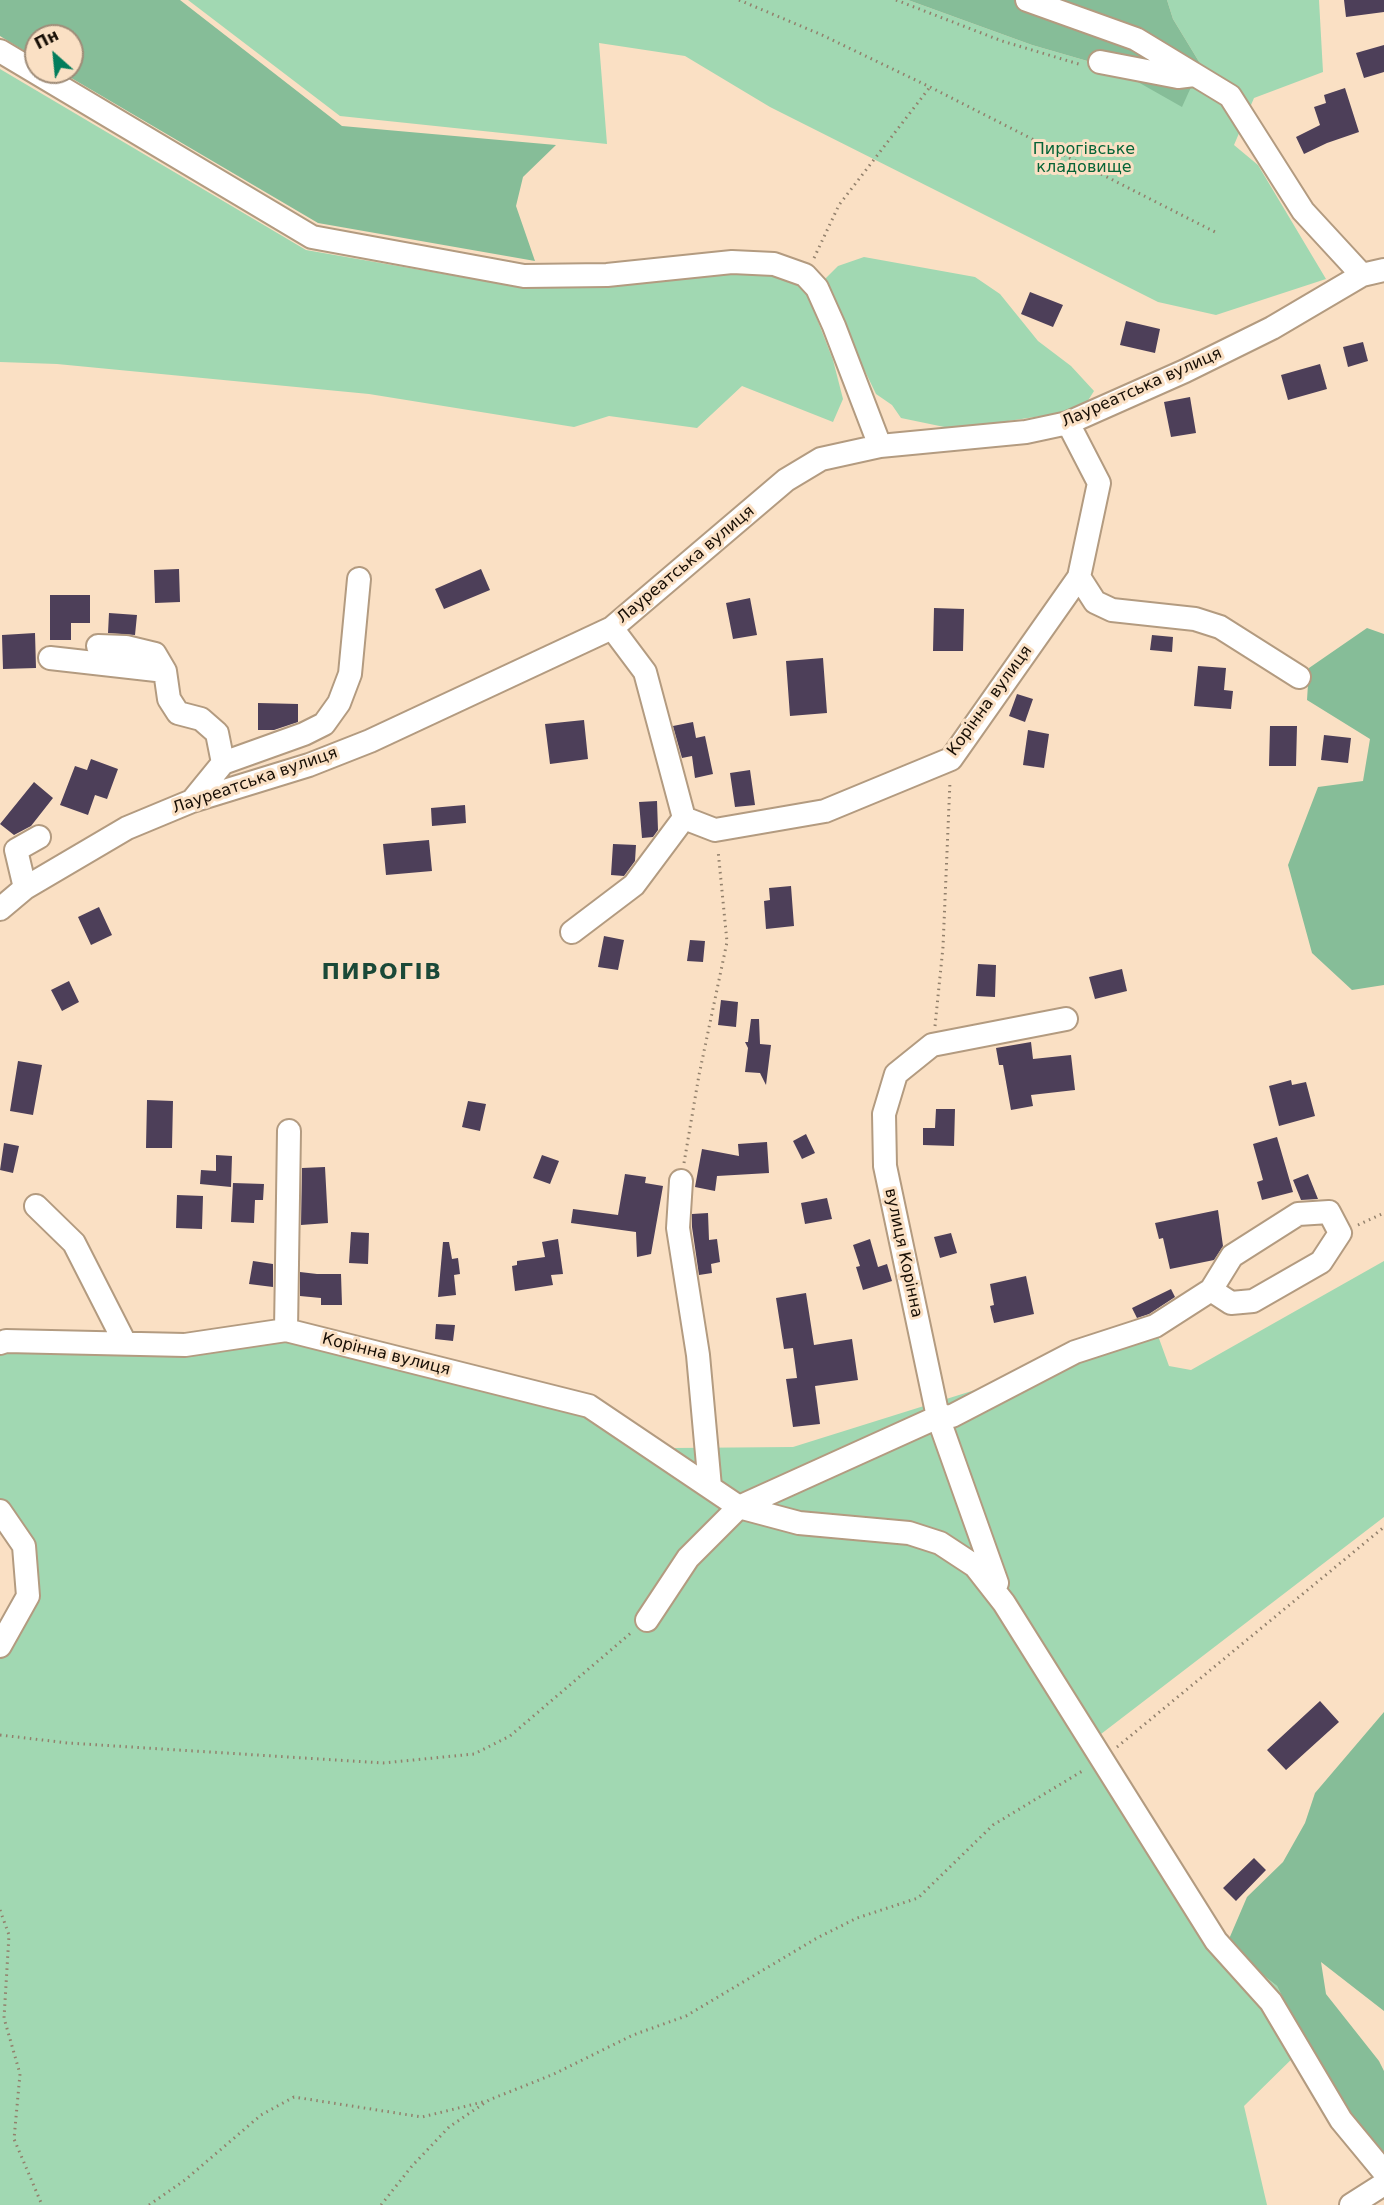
<!DOCTYPE html>
<html>
<head>
<meta charset="utf-8">
<style>
	body { margin:0 }
	#map { position:relative; width:1384px; height:2205px; overflow:hidden; background:#fae0c4; font-family:"DejaVu Sans",sans-serif }
	canvas { display:block }
	.north { position:absolute; left:24px; top:24px; width:60px; height:60px; box-sizing:border-box; background:#fae0c4; border:2px solid #9f8c78; border-radius:50%; rotate:333deg; font-size:16px; font-weight:700; line-height:24px; text-align:center; color:#170e05 }
	.north::after { content:''; display:block; margin:auto; width:21px; height:27px; background:#027d5c; clip-path:polygon(50% 0,100% 100%,50% 72%,0 100%) }
</style>
</head>
<body>
<div id="map">
<canvas width="1384" height="2205"></canvas>
<div class="north">Пн</div>
</div>
<script>
const g = document.querySelector('canvas').getContext('2d');
g.lineJoin = 'round';
function fillPath(path, color) { g.fillStyle = color; g.fill(path, 'evenodd'); }
const shape = rows => new Path2D(rows.map(r => 'M' + r).join(''));
function strokePath(path, color, width, dash) { g.strokeStyle = color; g.lineWidth = width; g.lineCap = dash ? 'butt' : 'round'; g.setLineDash(dash || []); g.stroke(path); }
function label(font, color, halo, rows, align = 'center') {
  g.font = font + ' "DejaVu Sans",sans-serif'; g.lineWidth = 6; g.setLineDash([]); g.textBaseline = 'middle'; g.strokeStyle = halo; g.fillStyle = color; for (const [text, x, y, turn = 0] of rows) {
    g.save(); g.translate(x, y); g.rotate((+turn || 0) * Math.PI / 180); g.textAlign = isNaN(turn) ? turn : align; if (halo) g.strokeText(text, 0, 0); g.fillText(text, 0, 0); g.restore();
  }
}
const green = shape([
	[188,0,908,0,1032,45,1115,69,1201,65,1173,19,1167,0,1319,0,1323,72,1254,98,1234,145,1258,165,1326,279,1216,315,1158,302,770,107,685,56,599,43,607,144,340,116],
	[0,69,306,250,490,282,603,282,753,270,793,282,807,293,833,360,843,399,833,422,742,386,697,428,609,416,574,427,369,394,57,364,0,362],
	[864,257,975,277,1000,294,1038,341,1071,366,1094,391,1082,410,954,429,901,418,892,405,876,394,822,282,838,266],
	[1384,1261,1384,1517,1101,1734,1226,1946,1277,1986,1306,2045,1244,2106,1267,2205,0,2205,0,1646,28,1596,24,1546,0,1511,0,1343,286,1330,589,1406,734,1503,674,1448,793,1447,1157,1333,1169,1366,1191,1370]
]);
const forest = shape([
	[0,0,180,0,342,126,556,145,523,177,516,206,535,261,318,223,61,72,72,72,72,36,36,36,36,58,0,36],
	[908,0,1167,0,1173,19,1201,65,1182,107,1115,69,1032,45],
	[1367,628,1384,634,1384,985,1352,990,1312,953,1288,865,1318,787,1363,781,1370,739,1307,700,1309,668],
	[1384,1712,1384,2011,1321,1962,1326,1994,1379,2061,1384,2071,1384,2152,1358,2128,1306,2045,1277,1986,1226,1946,1247,1897,1283,1862,1305,1823,1315,1793]
]);
const building = shape([
	[1344,0,1384,0,1384,12,1346,17],
	[1384,45,1384,72,1364,78,1356,53],
	[1345,88,1359,132,1327,143,1304,154,1296,137,1320,125,1314,107,1326,103,1324,95],
	[1030,292,1063,305,1053,327,1021,314],
	[1126,321,1160,329,1155,353,1120,345],
	[1363,342,1368,361,1348,367,1343,347],
	[1320,364,1327,389,1288,400,1281,375],
	[1190,397,1196,433,1171,437,1164,402],
	[179,569,180,602,155,603,154,570],
	[481,569,490,590,444,609,435,589],
	[50,595,90,595,90,623,71,623,71,640,50,640],
	[750,598,757,635,733,639,726,603],
	[934,608,964,609,963,651,933,651],
	[109,613,137,615,135,635,108,633],
	[35,633,36,668,3,669,2,635],
	[1152,635,1173,637,1172,652,1150,650],
	[823,658,827,713,790,716,786,661],
	[1198,666,1226,668,1224,690,1233,691,1231,709,1194,706],
	[1017,694,1033,699,1025,722,1009,716],
	[258,703,298,704,298,722,274,730,258,730],
	[584,720,588,759,550,764,545,724],
	[693,722,696,738,705,736,713,774,695,778,692,756,682,758,673,726],
	[1270,726,1297,726,1296,766,1269,766],
	[1028,730,1049,734,1044,768,1023,765],
	[1324,735,1351,738,1348,763,1321,760],
	[91,759,118,769,107,799,95,795,88,815,60,805,75,766,87,770],
	[750,770,755,805,735,807,730,773],
	[34,782,53,798,31,826,14,835,0,824],
	[657,801,658,830,653,837,642,838,639,802],
	[465,805,466,823,432,826,431,808],
	[429,840,432,871,386,875,383,844],
	[613,844,636,845,635,861,624,876,611,875],
	[791,886,794,926,766,929,764,901,770,900,769,888],
	[99,907,112,935,91,945,78,917],
	[604,936,624,940,618,970,598,967],
	[690,940,705,941,703,962,687,961],
	[978,964,996,965,995,997,976,996],
	[1122,969,1127,991,1095,999,1089,977],
	[69,981,79,1002,62,1011,51,990],
	[721,1000,738,1002,736,1027,718,1025],
	[751,1019,759,1019,760,1044,771,1045,766,1085,760,1073,745,1072,748,1048,745,1042,748,1042],
	[1031,1042,1033,1059,1071,1055,1075,1090,1031,1095,1033,1106,1011,1110,1003,1065,999,1065,996,1048],
	[18,1061,42,1065,33,1115,10,1111],
	[1291,1080,1292,1085,1306,1082,1315,1116,1279,1126,1269,1086],
	[147,1100,173,1101,172,1148,146,1148],
	[468,1101,486,1104,480,1131,462,1127],
	[936,1109,955,1109,954,1146,923,1145,923,1128,935,1128],
	[806,1134,815,1153,802,1159,793,1141],
	[1277,1137,1293,1192,1262,1200,1257,1182,1263,1180,1253,1144],
	[767,1142,769,1173,717,1176,715,1191,695,1187,702,1149,739,1156,738,1144],
	[4,1143,19,1146,13,1173,0,1170],
	[216,1155,232,1156,231,1187,200,1184,201,1170,216,1171],
	[542,1155,559,1161,550,1184,533,1178],
	[325,1167,328,1223,301,1225,302,1168],
	[625,1174,646,1177,645,1183,663,1186,651,1254,637,1257,636,1232,571,1223,573,1209,618,1215],
	[1308,1174,1318,1199,1301,1200,1293,1180],
	[233,1183,264,1184,263,1200,255,1200,254,1223,231,1222],
	[177,1195,203,1196,202,1229,176,1228],
	[827,1198,832,1219,805,1224,801,1203],
	[1218,1210,1223,1246,1214,1260,1170,1269,1163,1238,1159,1239,1155,1223],
	[708,1213,709,1240,717,1239,720,1262,711,1264,712,1273,699,1275,692,1227,692,1214],
	[351,1232,369,1233,368,1264,349,1263],
	[951,1233,957,1253,940,1258,934,1237],
	[558,1239,563,1274,551,1275,553,1285,515,1291,512,1266,517,1265,517,1261,545,1257,542,1242],
	[870,1239,878,1267,887,1264,892,1281,863,1290,856,1267,860,1266,853,1245],
	[443,1242,449,1242,452,1259,458,1258,460,1274,454,1275,456,1295,438,1297],
	[253,1261,273,1264,273,1287,249,1284],
	[300,1272,317,1274,341,1274,342,1305,321,1305,321,1298,300,1296],
	[1026,1276,1034,1314,994,1323,990,1306,994,1305,990,1284],
	[1171,1289,1175,1297,1149,1314,1137,1318,1132,1308],
	[806,1293,814,1345,852,1339,858,1380,815,1386,820,1424,793,1427,786,1379,797,1378,793,1348,784,1349,776,1298],
	[436,1324,455,1325,453,1341,435,1339],
	[1320,1701,1339,1722,1286,1770,1267,1750],
	[1254,1858,1266,1870,1236,1901,1223,1888]
]);
const path = shape([
	[739,0,822,35,930,87,1217,233],
	[896,0,1002,41,1082,65],
	[814,258,839,205,930,87],
	[935,1026,943,947,950,781],
	[684,1163,699,1075,727,942,718,850],
	[1358,1225,1384,1213],
	[0,1735,68,1743,383,1763,474,1754,510,1736,632,1632],
	[1117,1747,1384,1527],
	[0,1910,9,1935,4,2018,20,2074,14,2139,42,2205],
	[149,2205,185,2180,261,2115,294,2097,422,2117,487,2101],
	[381,2205,412,2166,449,2127,489,2100,554,2074,633,2035,686,2016,817,1938,857,1918,918,1898,993,1825,1084,1770]
]);
const minor = shape([
	[1027,0,1136,39,1230,96,1303,211,1362,275],
	[0,51,312,237,524,276,607,275,732,262,774,264,805,275,817,288,834,326,880,446],
	[1100,62,1178,77,1194,75],
	[1079,577,1095,602,1112,610,1195,619,1220,627,1299,677],
	[612,628,645,672,684,818,715,830,825,811,951,759,1079,577,1099,483,1068,423],
	[98,646,126,647,155,654,165,671,169,699,178,713,201,719,217,733,223,763],
	[50,658,165,671],
	[192,801,223,763,304,734,324,724,339,703,350,674,359,579],
	[25,888,16,850,39,837],
	[0,909,25,888,127,828,192,801,309,765,370,741,612,628,786,480,821,459,880,446,1026,432,1068,423,1185,371,1272,328,1362,275,1384,270],
	[572,932,634,885,684,818],
	[681,1181,678,1228,698,1355,710,1487],
	[36,1206,74,1243,125,1343],
	[286,1330,289,1131],
	[0,1343,6,1341,185,1345,286,1330,589,1406,739,1507,799,1523,909,1533,940,1543,975,1566,1004,1603,1216,1941,1271,2002,1341,2120,1384,2172],
	[0,1511,24,1546,28,1596,0,1646],
	[997,1583,938,1417,885,1166,884,1114,896,1074,932,1045,1066,1019],
	[647,1620,688,1558,739,1507,938,1417,952,1416,1075,1352,1155,1326,1211,1290,1231,1303,1253,1301,1321,1262,1340,1233,1329,1212,1298,1214,1232,1256,1211,1290],
	[1351,2205,1384,2184]
]);
const parkNames = [
	["Пирогівське",1084,150],
	["кладовище",1084,168]
];
const streetNames = [
	["Лауреатська вулиця",1142,388,-24],
	["Лауреатська вулиця",686,565,-40],
	["Корінна вулиця",990,701,-54],
	["Лауреатська вулиця",255,781,-19],
	["вулиця Корінна",903,1253,78],
	["Корінна вулиця",386,1355,14]
];
const districtNames = [
	["ПИРОГІВ",382,973]
];
fillPath(green, '#a1d8b2');
fillPath(forest, '#86bd98');
fillPath(building, '#4d3f59');
strokePath(minor, '#b39b80', 26);
strokePath(path, '#92806c', 3, [1.5, 4.5]);
strokePath(minor, '#fff', 22);
label('16px', '#066437', '#fae0c4', parkNames);
label('16px', '#170e05', '#fae0c4', streetNames);
g.letterSpacing = '1.5px';
label('bold 22px', '#1a4938', '#fae0c4', districtNames);
g.letterSpacing = '0px';
</script>
</body>
</html>
